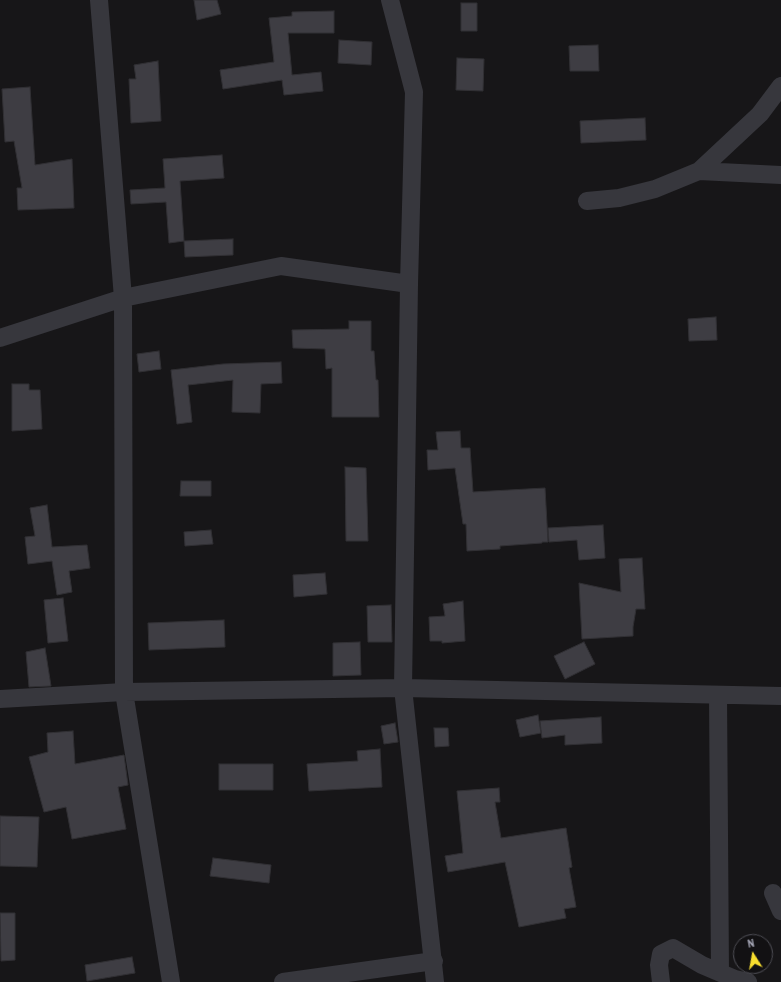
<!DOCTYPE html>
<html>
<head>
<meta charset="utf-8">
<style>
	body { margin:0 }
	#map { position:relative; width:781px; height:982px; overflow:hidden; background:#171618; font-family:"Archivo Narrow",sans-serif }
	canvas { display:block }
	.north { position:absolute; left:733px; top:934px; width:40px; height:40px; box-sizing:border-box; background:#121113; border:1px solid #4e4e55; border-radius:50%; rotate:349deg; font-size:11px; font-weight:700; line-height:16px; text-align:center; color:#a8a9b9 }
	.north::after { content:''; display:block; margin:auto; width:14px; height:18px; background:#f8de2f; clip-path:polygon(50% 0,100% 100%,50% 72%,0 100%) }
</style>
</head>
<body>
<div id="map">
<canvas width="781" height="982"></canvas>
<div class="north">N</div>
</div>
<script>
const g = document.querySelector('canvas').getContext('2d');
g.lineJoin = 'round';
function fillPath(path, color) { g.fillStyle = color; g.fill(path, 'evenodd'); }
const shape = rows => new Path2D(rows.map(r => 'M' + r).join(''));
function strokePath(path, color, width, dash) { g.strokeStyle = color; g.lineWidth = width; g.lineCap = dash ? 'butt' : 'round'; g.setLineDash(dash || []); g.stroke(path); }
const building = shape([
	[194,0,217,0,221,14,197,20,194,0],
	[461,3,477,3,477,31,461,31,461,3],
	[334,11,334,33,288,33,292,75,321,72,323,91,284,95,282,80,223,89,220,70,274,62,269,18,292,16,292,12,334,11],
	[339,40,372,42,371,65,338,63,339,40],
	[598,45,599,71,570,71,569,46,598,45],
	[457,58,484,59,483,91,456,90,457,58],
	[158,61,161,121,131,123,129,79,136,79,134,65,158,61],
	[30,87,35,165,72,159,74,208,18,210,17,188,22,188,14,141,5,142,2,89,30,87],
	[645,118,646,140,581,143,580,121,645,118],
	[222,155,224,178,180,181,184,241,169,243,166,202,131,204,130,190,165,188,163,159,222,155],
	[233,239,233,255,185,257,184,241,233,239],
	[716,317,717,340,689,341,688,319,716,317],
	[349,321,371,321,371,351,374,351,376,380,378,380,379,417,332,417,332,368,326,369,325,349,293,348,292,330,349,329,349,321],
	[159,351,161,369,139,372,137,354,159,351],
	[281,362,282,383,261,384,260,413,232,412,233,380,188,385,192,422,177,424,171,370,223,364,281,362],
	[12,384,29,384,29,390,40,390,42,429,12,431,12,384],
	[460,431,461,448,470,448,473,492,545,488,548,542,542,542,542,543,500,546,500,549,467,551,466,524,463,524,455,468,428,470,427,450,438,450,436,432,460,431],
	[345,467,366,468,368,541,346,541,345,467],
	[181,481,211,481,211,496,180,496,181,481],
	[47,505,52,547,87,545,90,568,69,571,72,592,57,595,52,561,28,564,25,537,35,536,30,508,47,505],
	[603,525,605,558,579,560,577,540,549,542,548,528,603,525],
	[211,530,213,544,185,546,184,532,211,530],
	[642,558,645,609,636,609,633,627,633,636,582,639,579,583,621,592,619,559,642,558],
	[325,573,327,594,294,597,293,575,325,573],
	[63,598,68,641,48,643,44,600,63,598],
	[463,601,465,641,442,643,442,641,430,641,429,617,445,616,443,604,463,601],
	[391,605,392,642,368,642,367,606,391,605],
	[224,620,225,647,149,650,148,623,224,620],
	[360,642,361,675,333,676,333,643,360,642],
	[584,642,595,664,565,679,554,656,584,642],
	[45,648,51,686,29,687,26,652,45,648],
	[538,715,541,733,520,737,516,720,538,715],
	[601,717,602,743,565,745,565,735,542,738,540,721,601,717],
	[395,723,398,742,384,744,381,726,395,723],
	[434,728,448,728,449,746,435,747,434,728],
	[73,731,75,764,124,755,128,785,118,787,126,829,72,839,66,807,44,812,29,757,48,752,47,733,73,731],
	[380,749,382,787,309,791,307,764,358,761,357,751,380,749],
	[219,764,273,764,273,790,219,790,219,764],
	[499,788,500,802,495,802,501,838,566,828,572,867,569,868,576,907,564,909,566,918,519,927,505,862,448,872,445,856,463,853,457,791,499,788],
	[0,816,39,817,37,867,0,866,0,816],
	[213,858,271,865,269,883,210,876,213,858],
	[0,913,15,913,15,960,1,961,0,913],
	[132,957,135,973,87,981,85,965,132,957]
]);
const minor = shape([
	[99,0,123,298,124,692,171,982],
	[390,0,414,92,409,284,403,688,435,982],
	[699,171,760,114,781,86],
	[587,201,619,198,655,189,699,171,781,175],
	[0,338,123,298,281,266,409,284],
	[718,695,720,972],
	[0,699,124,692,403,688,781,696],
	[773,893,781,911],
	[283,982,434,961],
	[661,982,659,965,661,954,673,948,702,965,735,979,748,982]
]);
fillPath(building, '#3e3d43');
strokePath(building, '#313034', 1);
strokePath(minor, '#37373d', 18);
</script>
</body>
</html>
